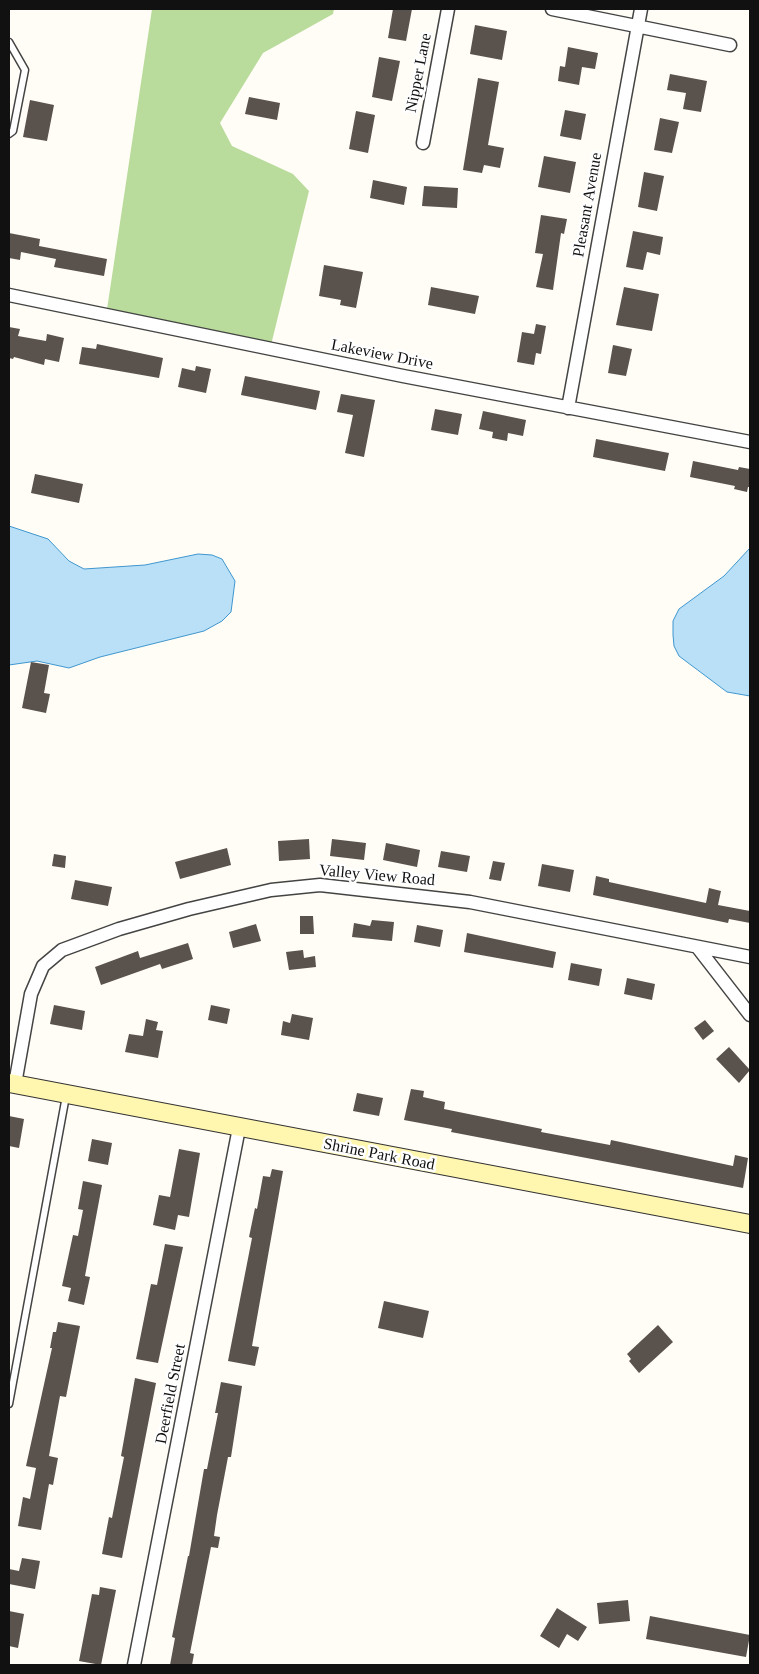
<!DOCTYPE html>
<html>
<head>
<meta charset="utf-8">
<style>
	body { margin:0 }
	#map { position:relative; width:759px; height:1674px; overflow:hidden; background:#fffdf5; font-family:"Times New Roman",serif }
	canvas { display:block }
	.frame { position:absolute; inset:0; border:10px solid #111; pointer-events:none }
</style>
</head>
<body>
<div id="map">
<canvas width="759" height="1674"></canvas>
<div class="frame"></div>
</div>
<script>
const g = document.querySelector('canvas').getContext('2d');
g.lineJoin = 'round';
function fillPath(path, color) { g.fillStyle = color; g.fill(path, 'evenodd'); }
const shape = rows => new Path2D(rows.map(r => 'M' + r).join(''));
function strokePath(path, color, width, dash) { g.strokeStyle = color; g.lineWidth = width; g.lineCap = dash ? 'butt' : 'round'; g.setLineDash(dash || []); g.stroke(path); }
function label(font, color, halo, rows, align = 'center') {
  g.font = font + ' "Times New Roman",serif'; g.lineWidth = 5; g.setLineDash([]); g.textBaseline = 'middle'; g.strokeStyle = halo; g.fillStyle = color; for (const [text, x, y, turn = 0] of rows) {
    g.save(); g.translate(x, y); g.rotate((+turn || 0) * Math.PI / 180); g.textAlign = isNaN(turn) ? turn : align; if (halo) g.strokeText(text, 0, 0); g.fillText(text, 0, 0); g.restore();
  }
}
const forest = shape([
	[152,9,334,9,333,14,263,53,220,123,232,146,293,174,309,191,270,349,106,316]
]);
const water = shape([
	[9,526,48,539,69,561,84,569,145,565,198,554,212,555,222,559,235,581,231,612,222,621,204,631,100,657,69,668,37,661,9,665,9,526],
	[750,548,750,696,727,692,679,656,674,646,673,635,673,621,679,609,724,576,750,548]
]);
const building = shape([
	[393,9,412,9,406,41,388,38],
	[475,25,507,31,502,60,470,54],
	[568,47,598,53,595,69,582,67,579,85,558,81,560,66,565,67],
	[379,57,400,61,392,101,372,97],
	[670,74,707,81,701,112,683,109,686,93,667,90],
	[478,78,499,82,488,145,504,148,500,168,484,165,482,173,463,170],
	[249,97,280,103,277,120,245,114],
	[30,100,54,105,47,141,23,137],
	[565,110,586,114,581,140,560,136],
	[356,111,375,115,368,153,349,149],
	[660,118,679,122,672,153,654,150],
	[544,156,576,162,570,193,538,187],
	[644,172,664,176,657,211,638,207],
	[373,180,407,187,404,205,370,198],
	[424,186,458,188,457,208,422,206],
	[541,215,567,219,564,234,561,233,553,290,536,287,543,254,535,253],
	[633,231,663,237,660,255,647,252,643,270,626,267],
	[9,233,40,239,39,246,107,259,104,276,54,267,56,259,21,252,20,260,9,258],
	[324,265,363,272,356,308,340,305,341,300,319,296],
	[431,287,479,296,475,314,428,305],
	[624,287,659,294,652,331,616,325],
	[536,324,546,326,541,354,536,353,534,365,517,362,522,332,534,334],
	[9,327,20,329,18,336,46,341,47,334,64,338,59,362,45,359,44,365,14,357,13,359,9,358],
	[97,344,163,358,159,378,79,364,82,347,96,349],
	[613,345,632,349,626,376,608,373],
	[196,366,211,369,206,393,178,387,182,368,195,371],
	[245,376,320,391,316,410,241,395],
	[341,394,375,400,364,457,345,453,353,415,337,412],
	[435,409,462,414,458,435,431,430],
	[483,411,526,420,523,436,508,433,507,441,492,438,493,432,479,429],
	[596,439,669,453,665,471,593,457],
	[693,461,738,470,739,467,750,469,750,487,748,487,747,492,734,489,735,486,690,477],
	[35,474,83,484,79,503,31,493],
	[31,662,49,665,44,693,50,694,46,713,22,708],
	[309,839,310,859,279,861,278,841],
	[332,839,366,843,364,860,330,856],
	[386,843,420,850,417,867,383,860],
	[227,848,231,865,180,879,175,862],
	[441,851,470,856,467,872,438,867],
	[54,854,66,856,65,868,52,866],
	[493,861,505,863,501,881,489,879],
	[542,864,574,870,570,892,538,886],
	[596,876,609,879,609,882,706,903,709,888,721,891,718,905,750,911,750,923,729,919,728,923,593,895],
	[75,880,112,887,108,906,71,899],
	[300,916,313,916,314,934,300,934],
	[372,920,394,922,392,941,352,937,354,923,370,926],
	[256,924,261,941,233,948,229,932],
	[417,925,443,930,440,947,414,942],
	[467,933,556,952,553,968,464,952],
	[188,943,193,959,162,969,160,964,101,985,95,967,138,951,140,958],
	[303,950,304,958,315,956,316,967,289,970,286,952],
	[571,963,602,969,599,986,568,980],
	[627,978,655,984,652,1000,624,994],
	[54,1005,85,1011,82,1030,50,1024],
	[211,1005,230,1009,227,1024,208,1020],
	[292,1014,313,1018,309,1040,281,1035,283,1021,290,1023],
	[146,1019,158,1022,156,1030,163,1031,158,1058,125,1052,129,1034,143,1036],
	[705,1020,714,1031,703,1040,694,1028],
	[729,1047,750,1070,739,1083,716,1059],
	[411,1089,424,1091,423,1097,445,1102,444,1109,542,1129,541,1132,610,1145,611,1140,733,1166,735,1155,748,1158,743,1188,451,1132,452,1129,404,1120],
	[357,1093,383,1098,379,1116,353,1111],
	[9,1116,24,1119,19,1148,9,1146],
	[92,1139,112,1143,108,1165,88,1161],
	[179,1149,200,1153,189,1217,178,1215,175,1230,153,1225,159,1195,170,1197],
	[272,1169,283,1171,252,1346,259,1347,255,1366,228,1361,252,1238,249,1237,255,1208,257,1209,263,1176,270,1177],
	[83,1181,102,1185,85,1276,90,1277,84,1305,68,1301,71,1288,62,1286,73,1235,78,1236,83,1210,78,1209],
	[165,1244,183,1247,158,1363,136,1359,151,1284,157,1285],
	[384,1301,429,1311,423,1338,378,1328],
	[58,1322,80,1326,66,1397,60,1396,49,1456,58,1458,53,1485,49,1484,41,1530,18,1526,23,1497,30,1499,36,1468,26,1466,52,1348,50,1348,53,1332,56,1332],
	[658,1325,673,1342,639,1373,629,1361,631,1359,627,1354],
	[135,1378,156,1383,122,1558,102,1554,109,1517,112,1518,124,1457,121,1456],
	[221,1382,242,1386,231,1457,228,1457,217,1515,214,1536,220,1537,218,1548,211,1547,190,1653,194,1654,192,1665,170,1665,175,1638,172,1637,188,1556,189,1556,204,1469,207,1469,218,1413,215,1413],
	[22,1558,40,1561,35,1589,9,1584,9,1569,19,1571],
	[100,1587,116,1590,101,1665,79,1661,92,1594,99,1595],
	[628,1600,630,1621,599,1624,597,1603],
	[557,1608,587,1627,578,1641,567,1634,559,1648,540,1636],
	[9,1611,24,1614,18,1648,9,1646],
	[650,1616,750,1635,746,1657,646,1639]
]);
const lane = shape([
	[9,42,25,70,13,131,9,134],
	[9,1404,66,1096]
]);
const street = shape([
	[552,9,730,45],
	[423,143,448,9],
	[9,295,403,376,750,442],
	[568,408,641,9],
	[698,948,750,1015],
	[15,1084,31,994,43,966,62,950,119,929,189,909,271,890,320,885,470,902,750,957],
	[134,1665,239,1128]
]);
const secondary = shape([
	[9,1083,750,1224]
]);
const streetNames = [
	["Nipper Lane",419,73,-79],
	["Pleasant Avenue",588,205,-80],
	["Lakeview Drive",382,355,11],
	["Valley View Road",377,876,5],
	["Shrine Park Road",379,1155,11],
	["Deerfield Street",171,1394,-79]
];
fillPath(forest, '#b9dc9c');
fillPath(water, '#b9e0f7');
strokePath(water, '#3f96cf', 1);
fillPath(building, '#5a524d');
strokePath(lane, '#444', 9);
strokePath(street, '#444', 15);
strokePath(secondary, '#333', 20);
strokePath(lane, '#fff', 6);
strokePath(street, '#fff', 12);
strokePath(secondary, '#fff6b0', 18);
label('16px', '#111', '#fff', streetNames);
</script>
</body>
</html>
